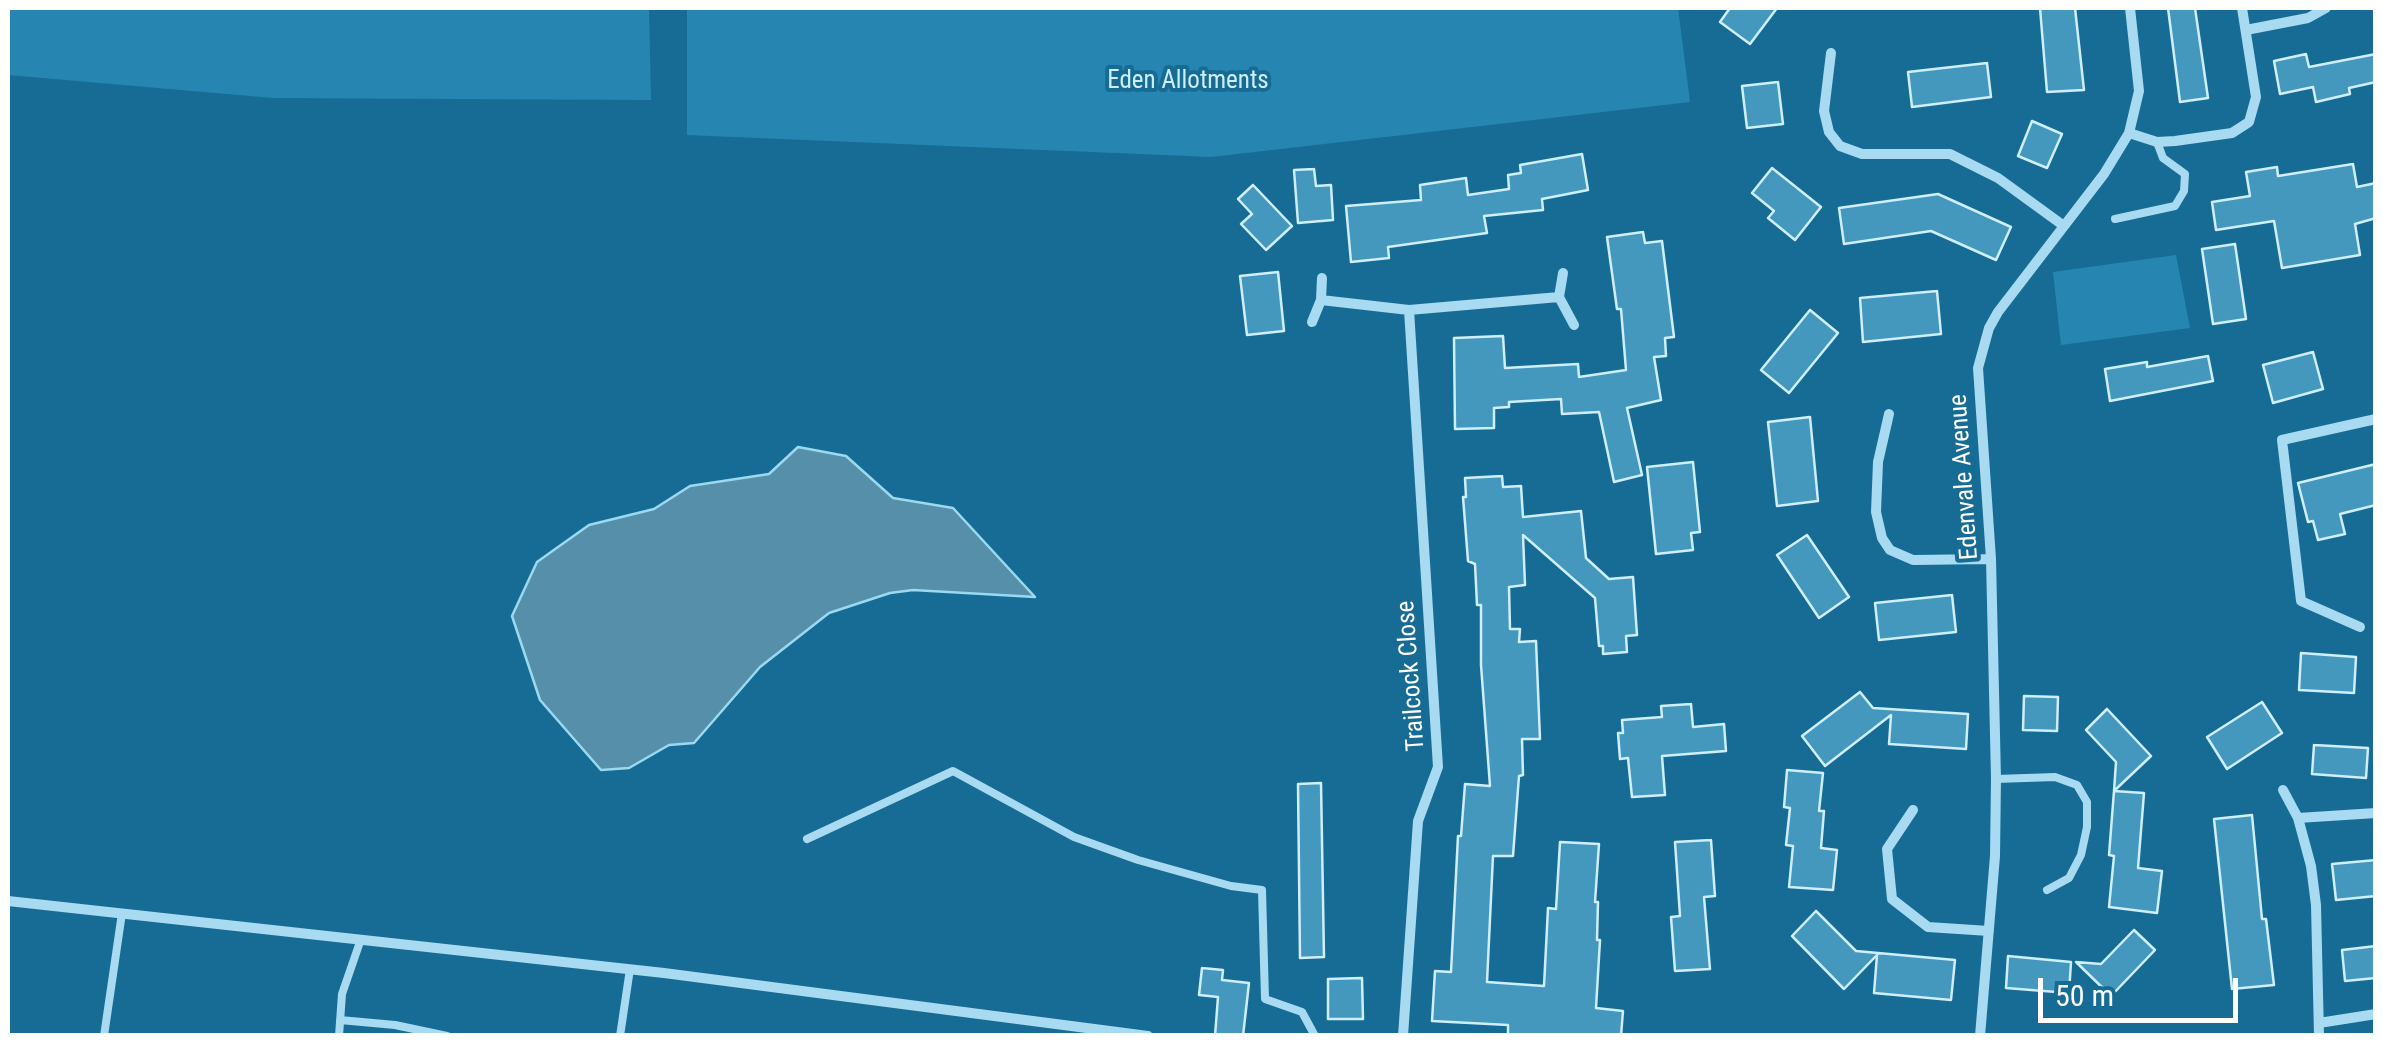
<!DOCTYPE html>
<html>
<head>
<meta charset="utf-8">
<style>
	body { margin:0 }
	#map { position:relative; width:2383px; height:1043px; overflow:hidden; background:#176c95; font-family:"Roboto Condensed",sans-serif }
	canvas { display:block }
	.frame { position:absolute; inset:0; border:10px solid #fff; pointer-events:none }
	.scale { position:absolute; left:2038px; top:978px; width:200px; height:45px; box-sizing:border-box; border:5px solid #fff; border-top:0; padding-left:12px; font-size:30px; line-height:35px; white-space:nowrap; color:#fff; -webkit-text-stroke:8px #176c95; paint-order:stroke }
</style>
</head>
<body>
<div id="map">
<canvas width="2383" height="1043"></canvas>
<div class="frame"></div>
<div class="scale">50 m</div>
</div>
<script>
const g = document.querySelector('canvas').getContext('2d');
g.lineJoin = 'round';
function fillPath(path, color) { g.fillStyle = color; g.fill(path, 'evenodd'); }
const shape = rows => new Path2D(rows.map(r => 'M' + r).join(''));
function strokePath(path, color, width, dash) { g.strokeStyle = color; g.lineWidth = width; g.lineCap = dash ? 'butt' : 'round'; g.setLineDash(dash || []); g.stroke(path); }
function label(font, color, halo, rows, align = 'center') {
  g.font = font + ' "Roboto Condensed",sans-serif'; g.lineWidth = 8; g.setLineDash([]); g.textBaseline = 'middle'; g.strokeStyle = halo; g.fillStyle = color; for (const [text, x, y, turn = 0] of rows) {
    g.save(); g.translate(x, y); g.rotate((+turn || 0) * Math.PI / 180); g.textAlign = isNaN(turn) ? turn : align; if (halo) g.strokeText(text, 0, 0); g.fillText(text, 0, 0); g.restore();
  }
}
const green = shape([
	[8,8,649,8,651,100,273,98,8,75],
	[687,8,1678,8,1690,102,1211,157,687,135],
	[2176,255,2190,328,2061,345,2053,272]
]);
const water = shape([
	[798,447,846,456,893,498,953,508,1035,597,913,590,890,593,829,613,760,667,694,743,669,745,629,768,601,770,540,700,512,616,537,562,589,525,654,509,690,486,769,474,798,447]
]);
const building = shape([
	[1730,8,1777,8,1750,44,1720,22,1730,8],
	[2040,8,2075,8,2084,90,2047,92,2040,8],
	[2168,8,2195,8,2208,98,2180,102,2168,8],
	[2306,54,2309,67,2376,54,2376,82,2349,88,2350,94,2316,102,2313,87,2280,94,2274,61,2306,54],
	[1987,63,1991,97,1912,107,1908,72,1987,63],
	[1778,82,1783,124,1747,128,1742,86,1778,82],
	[2032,121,2062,134,2047,168,2018,156,2032,121],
	[1582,154,1588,190,1542,199,1543,210,1484,216,1487,233,1388,247,1389,258,1351,262,1346,206,1421,200,1420,185,1466,178,1468,195,1509,189,1508,175,1521,173,1520,165,1582,154],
	[2353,164,2357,187,2376,183,2376,218,2355,224,2360,255,2282,268,2274,221,2216,230,2212,202,2250,196,2246,172,2277,167,2278,176,2353,164],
	[1772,168,1821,207,1795,240,1768,218,1774,211,1752,193,1772,168],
	[1314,169,1316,186,1331,185,1333,220,1298,223,1294,170,1314,169],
	[1253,185,1292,226,1266,250,1241,224,1252,214,1238,199,1253,185],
	[1938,194,2011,227,1996,260,1931,231,1844,244,1839,208,1938,194],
	[1643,232,1645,243,1662,241,1674,337,1665,338,1666,356,1654,357,1661,400,1627,408,1642,475,1614,482,1599,412,1562,414,1561,399,1509,402,1509,407,1494,408,1494,428,1455,429,1454,338,1503,336,1505,368,1578,364,1579,377,1626,370,1621,309,1617,309,1607,237,1643,232],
	[2235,244,2246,319,2213,324,2202,249,2235,244],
	[1278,272,1284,331,1247,335,1240,276,1278,272],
	[1937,291,1941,334,1863,342,1860,298,1937,291],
	[1810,310,1838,333,1789,393,1761,370,1810,310],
	[2313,352,2323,389,2273,403,2263,365,2313,352],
	[2208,356,2213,381,2110,401,2105,369,2147,362,2147,367,2208,356],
	[1810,417,1818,501,1777,506,1768,422,1810,417],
	[1693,462,1700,532,1691,533,1693,550,1656,554,1647,467,1693,462],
	[2376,464,2376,505,2340,514,2345,534,2318,540,2313,521,2308,522,2298,483,2376,464],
	[1502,476,1503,487,1521,486,1523,517,1581,511,1586,558,1609,579,1633,577,1637,635,1626,636,1627,652,1603,654,1603,646,1599,646,1595,598,1523,535,1525,585,1509,587,1510,629,1520,629,1519,642,1536,641,1540,739,1522,739,1523,775,1519,776,1513,856,1493,856,1487,982,1544,986,1548,908,1556,909,1560,842,1599,844,1595,902,1598,902,1597,940,1600,940,1596,1008,1623,1011,1621,1036,1508,1034,1508,1025,1432,1021,1435,971,1451,972,1458,836,1461,836,1465,784,1490,786,1481,665,1481,605,1477,605,1475,564,1468,561,1463,497,1466,497,1465,478,1502,476],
	[1807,535,1849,597,1819,618,1777,555,1807,535],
	[1952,595,1956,632,1879,640,1875,603,1952,595],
	[2301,653,2356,657,2354,693,2299,690,2301,653],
	[1860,692,1873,708,1968,714,1966,749,1889,744,1891,715,1825,766,1802,736,1860,692],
	[2024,696,2058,697,2057,731,2023,730,2024,696],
	[2262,702,2282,733,2227,769,2207,737,2262,702],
	[1691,704,1693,727,1724,724,1726,751,1662,756,1665,795,1632,797,1628,758,1620,759,1618,733,1623,733,1622,720,1662,717,1661,706,1691,704],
	[2107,709,2151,756,2114,791,2116,762,2086,730,2107,709],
	[2314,745,2368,748,2366,778,2312,774,2314,745],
	[1787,770,1823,773,1819,811,1824,811,1821,848,1837,850,1833,890,1789,887,1793,846,1786,845,1790,808,1784,807,1787,770],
	[1321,783,1324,957,1300,958,1298,784,1321,783],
	[2114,791,2144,793,2138,868,2162,871,2157,913,2109,907,2114,856,2109,855,2114,791],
	[2252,815,2262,919,2266,919,2274,985,2232,989,2214,819,2252,815],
	[1711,840,1715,896,1704,897,1710,969,1675,971,1671,917,1680,916,1675,842,1711,840],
	[2376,860,2376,896,2336,900,2332,864,2376,860],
	[1816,911,1856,951,1955,960,1951,1000,1874,993,1877,955,1844,989,1792,936,1816,911],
	[2134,930,2155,950,2111,996,2076,962,2101,964,2134,930],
	[2376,946,2376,978,2345,981,2342,950,2376,946],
	[2008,956,2071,962,2069,993,2006,988,2008,956],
	[1202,968,1223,970,1222,980,1249,983,1243,1036,1215,1036,1218,997,1199,995,1202,968],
	[1362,978,1363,1019,1328,1019,1328,979,1362,978]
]);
const lane = shape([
	[2115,219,2175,206,2184,191,2185,174,2163,158,2157,142],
	[1996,779,2055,777,2077,785,2087,802,2087,827,2081,855,2069,878,2047,890],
	[807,839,953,771,1074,837,1138,860,1231,886,1262,890,1265,999,1302,1012,1315,1036],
	[340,1020,395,1025,447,1036],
	[104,1036,122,913],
	[339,1036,342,994,361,939],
	[620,1036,630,969]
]);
const street = shape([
	[2246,30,2308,18,2326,8],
	[1831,53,1824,111,1829,132,1840,146,1862,154,1950,154,1998,178,2064,226],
	[2129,133,2157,142,2175,141,2232,133,2249,122,2256,97,2242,8],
	[1559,297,1574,325],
	[1321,300,1322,278],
	[1409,310,1559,297,1563,273],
	[1312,322,1321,300,1409,310,1438,767,1418,821,1403,1036],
	[1889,414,1878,462,1876,512,1882,538,1890,550,1913,560,1991,559],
	[2360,627,2301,601,2282,440,2376,419],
	[2283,790,2298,818,2311,866,2316,905,2319,1036],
	[1913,810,1887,849,1892,899,1928,927,1989,931],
	[2298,818,2376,813],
	[8,901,664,973,1148,1036],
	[2319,1023,2376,1014],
	[1980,1036,1995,856,1996,779,1991,559,1978,368,1989,328,1998,312,2104,174,2129,133,2139,91,2130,8]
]);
const parkNames = [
	["Eden Allotments",1188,82]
];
const streetNames = [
	["Edenvale Avenue",1965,477,-94],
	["Trailcock Close",1412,676,-94]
];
fillPath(green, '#2786b1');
fillPath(water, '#558faa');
strokePath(water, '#9bd9f3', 2.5);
fillPath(building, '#4498be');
strokePath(building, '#cfeefc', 2.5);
strokePath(lane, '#a8daf1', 8);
strokePath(street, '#a8daf1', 10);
label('25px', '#cfeefc', '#176c95', parkNames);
label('25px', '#fff', '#176c95', streetNames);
</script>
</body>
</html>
